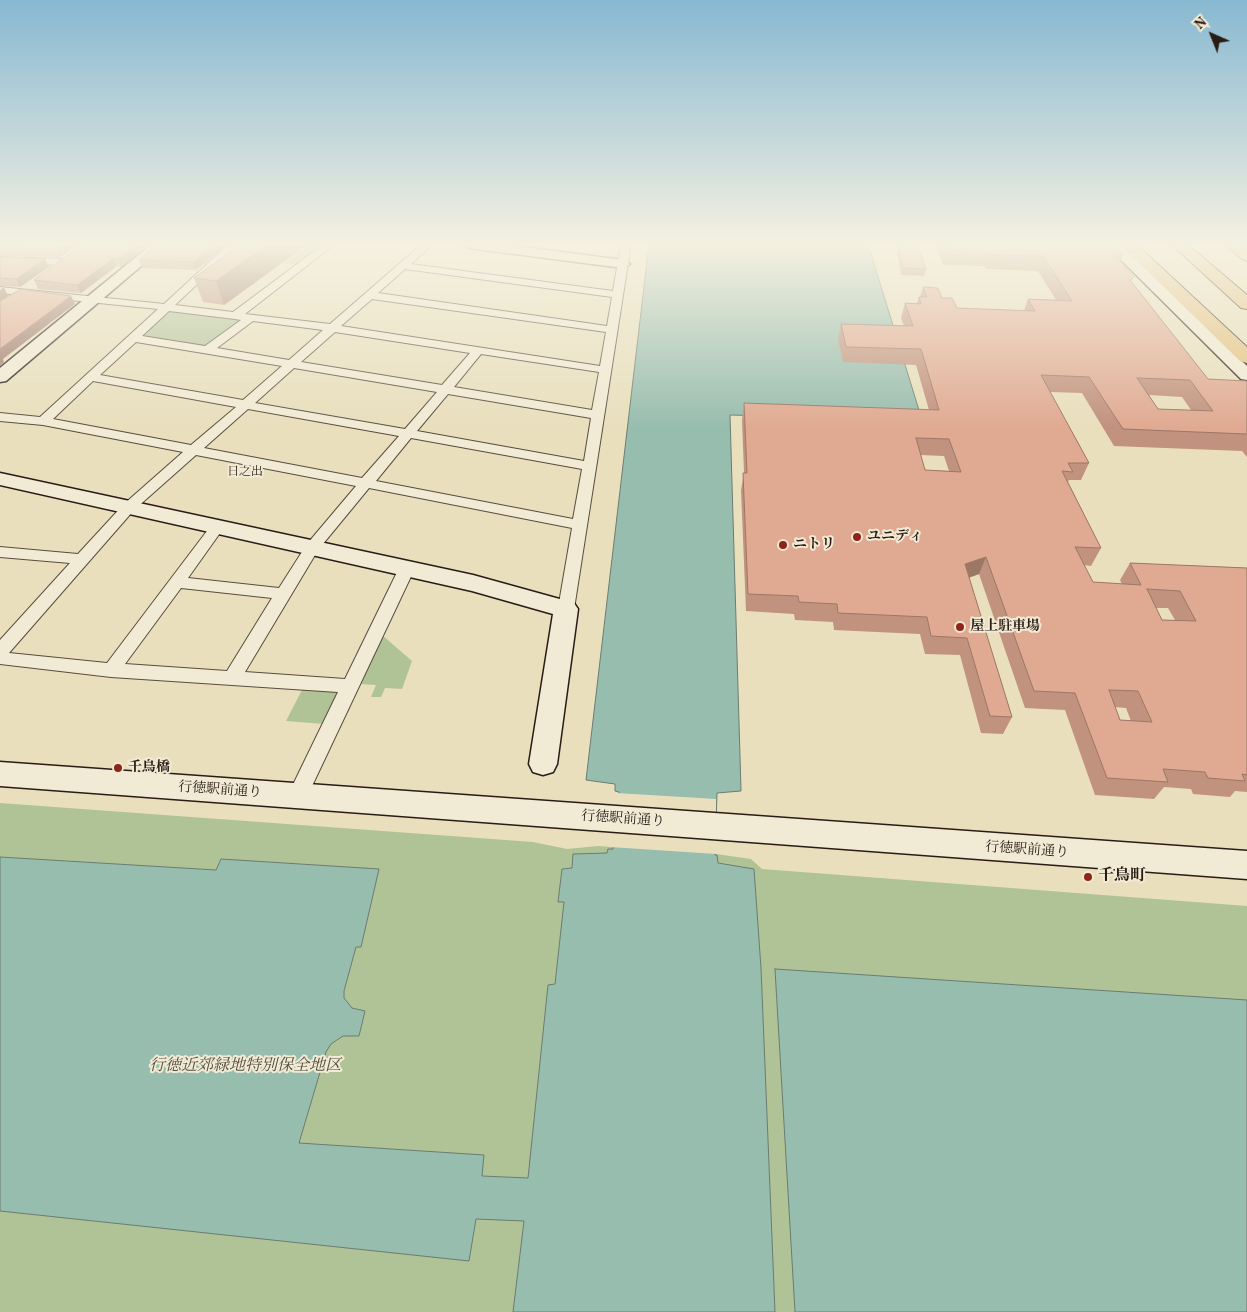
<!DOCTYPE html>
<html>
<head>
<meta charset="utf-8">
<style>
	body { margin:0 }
	#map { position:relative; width:1247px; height:1312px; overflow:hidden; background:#e9dfbd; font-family:Vollkorn,serif }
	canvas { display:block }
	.north { position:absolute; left:1187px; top:10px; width:50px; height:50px; -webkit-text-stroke:4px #f1ead4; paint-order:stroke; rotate:316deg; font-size:14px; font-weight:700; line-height:20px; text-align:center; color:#2a1b15 }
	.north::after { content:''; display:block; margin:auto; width:18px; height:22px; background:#2a1b15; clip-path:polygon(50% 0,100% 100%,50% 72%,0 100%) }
</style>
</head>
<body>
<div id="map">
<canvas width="1247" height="1312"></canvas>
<div class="north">N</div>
</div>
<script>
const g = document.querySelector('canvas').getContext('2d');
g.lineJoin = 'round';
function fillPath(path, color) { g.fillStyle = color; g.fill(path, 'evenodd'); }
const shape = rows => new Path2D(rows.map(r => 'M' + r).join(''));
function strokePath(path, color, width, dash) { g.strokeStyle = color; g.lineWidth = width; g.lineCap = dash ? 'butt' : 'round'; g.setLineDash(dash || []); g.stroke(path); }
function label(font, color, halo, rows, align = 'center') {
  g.font = font + ' Vollkorn,"Noto Serif JP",serif'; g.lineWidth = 4; g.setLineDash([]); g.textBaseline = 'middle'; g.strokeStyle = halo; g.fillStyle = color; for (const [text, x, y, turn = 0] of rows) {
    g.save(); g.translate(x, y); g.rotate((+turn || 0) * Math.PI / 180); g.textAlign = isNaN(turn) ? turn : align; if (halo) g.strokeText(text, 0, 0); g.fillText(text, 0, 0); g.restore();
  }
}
const green = shape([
	[310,244,325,244,297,265,284,263],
	[170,310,240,319,242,321,206,346,144,336,142,334,166,312],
	[382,635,412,661,402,689,385,688,381,697,371,697,376,685,361,684],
	[303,688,339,691,324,724,286,721],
	[0,803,533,842,567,849,598,846,716,854,751,859,762,869,1247,906,1247,1312,0,1312]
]);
const water = shape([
	[649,244,868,244,922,420,730,415,741,791,717,793,715,855,717,855,718,863,754,869,761,968,775,1312,513,1312,524,1221,476,1219,469,1261,0,1211,0,857,216,870,221,859,379,869,361,947,356,947,344,991,344,998,352,1008,365,1011,359,1036,343,1036,331,1044,326,1052,299,1143,484,1155,482,1176,528,1178,548,985,555,984,564,902,558,902,562,869,572,868,573,854,607,853,608,849,613,849,619,792,615,791,615,784,586,780,649,244],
	[775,969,1247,1000,1247,1312,795,1312,775,969]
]);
const pier = shape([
	[616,793,716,799,716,854,610,847]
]);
const street = shape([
	[229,244,240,244,175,305,233,312,324,244,335,244,245,314,330,324,422,244,433,244,411,264,613,291,621,244,631,244,574,609,572,613,566,615,560,613,558,609,572,528,369,488,318,550,245,672,345,679,401,564,413,564,415,568,304,803,297,806,290,803,287,797,338,692,111,677,0,664,0,640,70,563,0,557,0,547,78,554,124,504,183,452,43,425,0,421,0,413,40,417,158,309,0,293,0,287,164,304,229,244],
	[405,269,612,297,607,326,378,293,405,269],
	[372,299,606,332,600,366,341,326,372,299],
	[169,311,235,319,241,320,205,346,142,336,169,311],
	[253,321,323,330,289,360,217,348,253,321],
	[335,332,470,353,442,385,301,362,335,332],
	[136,342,282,366,243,400,100,375,136,342],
	[481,354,599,372,592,410,454,387,481,354],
	[294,368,437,392,405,429,255,403,294,368],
	[93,381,236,407,191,445,53,419,93,381],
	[448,394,591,418,584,461,417,431,448,394],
	[248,409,399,436,362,478,204,448,248,409],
	[411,438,582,469,573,519,376,481,411,438],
	[196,455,356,486,307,544,279,588,188,578,225,526,218,521,213,523,107,663,9,653,134,510,196,455],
	[181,588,272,598,227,671,125,664,181,588],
	[0,257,64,259,69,262,64,265,0,263,0,257]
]);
const secondary = shape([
	[152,244,167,244,6,381,0,382,0,368,152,244],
	[461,244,500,244,623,260,630,264,623,268,468,248,461,244],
	[1105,244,1120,244,1247,366,1247,380,1241,379,1105,244],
	[0,473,473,575,574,603,578,609,557,764,553,772,543,775,533,772,529,764,553,614,472,591,0,485,0,473],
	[0,762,1247,851,1247,879,0,786,0,762]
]);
const highway = shape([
	[1120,244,1136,244,1247,347,1247,363,1240,361,1120,244],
	[1171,244,1187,244,1247,295,1247,309,1241,308,1171,244],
	[1224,244,1241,244,1247,249,1247,261,1242,259,1224,244]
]);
const wall = shape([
	[0,244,79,244,60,257,0,256],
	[82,244,150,244,121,267,117,266,81,293,38,289,34,280],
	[157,244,229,244,196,270,142,268,139,260],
	[241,244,308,244,224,305,203,302,194,278],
	[935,244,1114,244,1123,255,1120,262,1132,282,1208,379,1247,381,1247,457,1242,451,1114,446,1082,393,1050,392,1089,463,1081,480,1069,480,1068,482,1101,548,1091,566,1084,565,1093,582,1122,584,1120,580,1130,563,1247,568,1247,792,1235,791,1230,797,1193,794,1191,789,1164,787,1154,799,1095,795,1065,710,1025,708,979,574,969,578,1012,717,1003,734,981,733,960,655,925,654,920,634,834,630,833,622,795,620,794,614,746,611,741,490,744,473,742,420,744,403,929,410,916,365,843,362,838,339,841,324,904,326,901,318,905,303,917,303,919,297,920,297,923,287,942,298,957,308,1024,311,1028,299,1056,300,1038,271,986,269,984,266,943,265],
	[1149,395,1182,397,1191,410,1158,409],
	[920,455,944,456,949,471,925,470],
	[1156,608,1168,608,1175,620,1162,620],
	[1115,707,1126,708,1131,721,1120,720],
	[898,245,926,269,924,276,901,275,897,252],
	[0,257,45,259,49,267,20,287,0,286]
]);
const shadedWall = shape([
	[64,244,79,244,60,257,57,249],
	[137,244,150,244,121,267,118,259],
	[216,244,229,244,196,270,193,262],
	[269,244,308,244,224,305,216,281],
	[114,258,117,266,81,293,77,285],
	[45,259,49,267,20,287,16,279],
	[4,287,8,296,0,302,0,290],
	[71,296,75,304,3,359,4,362,0,366,0,349],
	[986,557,979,574,958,581,965,564]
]);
const building = shape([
	[0,244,64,244,57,249,0,248,0,244],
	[82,244,137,244,118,259,114,258,77,285,34,280,82,244],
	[157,244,216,244,193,262,139,260,157,244],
	[241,244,269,244,216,281,194,278,241,244],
	[945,244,1114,244,1123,255,1113,254,1134,277,1130,280,1208,379,1247,381,1247,434,1123,429,1089,377,1041,375,1089,463,1068,463,1073,472,1062,471,1101,548,1075,547,1093,582,1141,585,1130,563,1247,568,1247,775,1242,774,1245,781,1208,778,1205,772,1163,769,1168,782,1107,778,1075,693,1034,691,986,557,965,564,1012,717,990,716,967,638,931,636,927,617,838,613,837,604,799,602,798,596,748,594,743,473,747,473,744,403,939,410,921,349,846,347,841,324,913,326,905,303,921,304,919,297,927,297,923,287,938,288,942,298,952,298,957,308,1035,311,1028,299,1072,301,1043,256,991,255,989,252,947,250,945,244],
	[1137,378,1190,380,1213,411,1158,409,1137,378],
	[916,438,949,439,961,472,925,470,916,438],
	[1147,589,1180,591,1196,621,1162,620,1147,589],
	[1109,690,1138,691,1152,722,1120,720,1109,690],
	[898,245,918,246,926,269,903,268,898,245],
	[0,257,45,259,16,279,0,278,0,257],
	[21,289,71,296,0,349,0,301,21,289]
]);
const markers = [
	[857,537,5,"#8f2418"],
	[783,545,5,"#8f2418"],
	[960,627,5,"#8f2418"],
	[118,768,5,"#8f2418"],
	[1088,877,5,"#8f2418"]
];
const farNeighbourhoodnames = [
	["日之出",245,473]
];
const poiNames = [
	["ユニディ",867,537],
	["ニトリ",793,545],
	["屋上駐車場",970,627],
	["千鳥橋",128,768]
];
const streetNames = [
	["行徳駅前通り",220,791,4],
	["行徳駅前通り",623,820,4],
	["行徳駅前通り",1027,851,4]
];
const nearPoinames = [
	["千鳥町",1098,877]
];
const nearParknames = [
	["行徳近郊緑地特別保全地区",245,1067]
];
fillPath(green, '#b0c396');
fillPath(water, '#97bdaf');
strokePath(water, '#6b7c71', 1);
fillPath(pier, '#e9dfbd');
strokePath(street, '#5a4c3f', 2);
strokePath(secondary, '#2a1b15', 3);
strokePath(highway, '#2a1b15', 2);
fillPath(street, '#f1ead4');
fillPath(secondary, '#f1ead4');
fillPath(highway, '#e4c07e');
fillPath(wall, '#c1927e');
fillPath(shadedWall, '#9d7766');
fillPath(building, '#e0aa92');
strokePath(building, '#9d7766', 1);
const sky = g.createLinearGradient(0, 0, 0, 428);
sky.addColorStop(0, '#87b8d1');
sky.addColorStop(0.57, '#f5f1e1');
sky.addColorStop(1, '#f5f1e100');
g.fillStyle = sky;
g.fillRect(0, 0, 1247, 428);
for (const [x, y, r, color] of markers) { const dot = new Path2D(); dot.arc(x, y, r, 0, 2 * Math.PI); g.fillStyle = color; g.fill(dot); strokePath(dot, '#f1ead4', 2); }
label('12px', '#2a1b15', '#f1ead4', farNeighbourhoodnames);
label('bold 14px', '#2a1b15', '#f1ead4', poiNames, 'left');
label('14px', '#2a1b15', '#f1ead4', streetNames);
label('bold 16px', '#2a1b15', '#f1ead4', nearPoinames, 'left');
label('italic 16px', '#524d3c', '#f1ead4', nearParknames);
</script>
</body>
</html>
